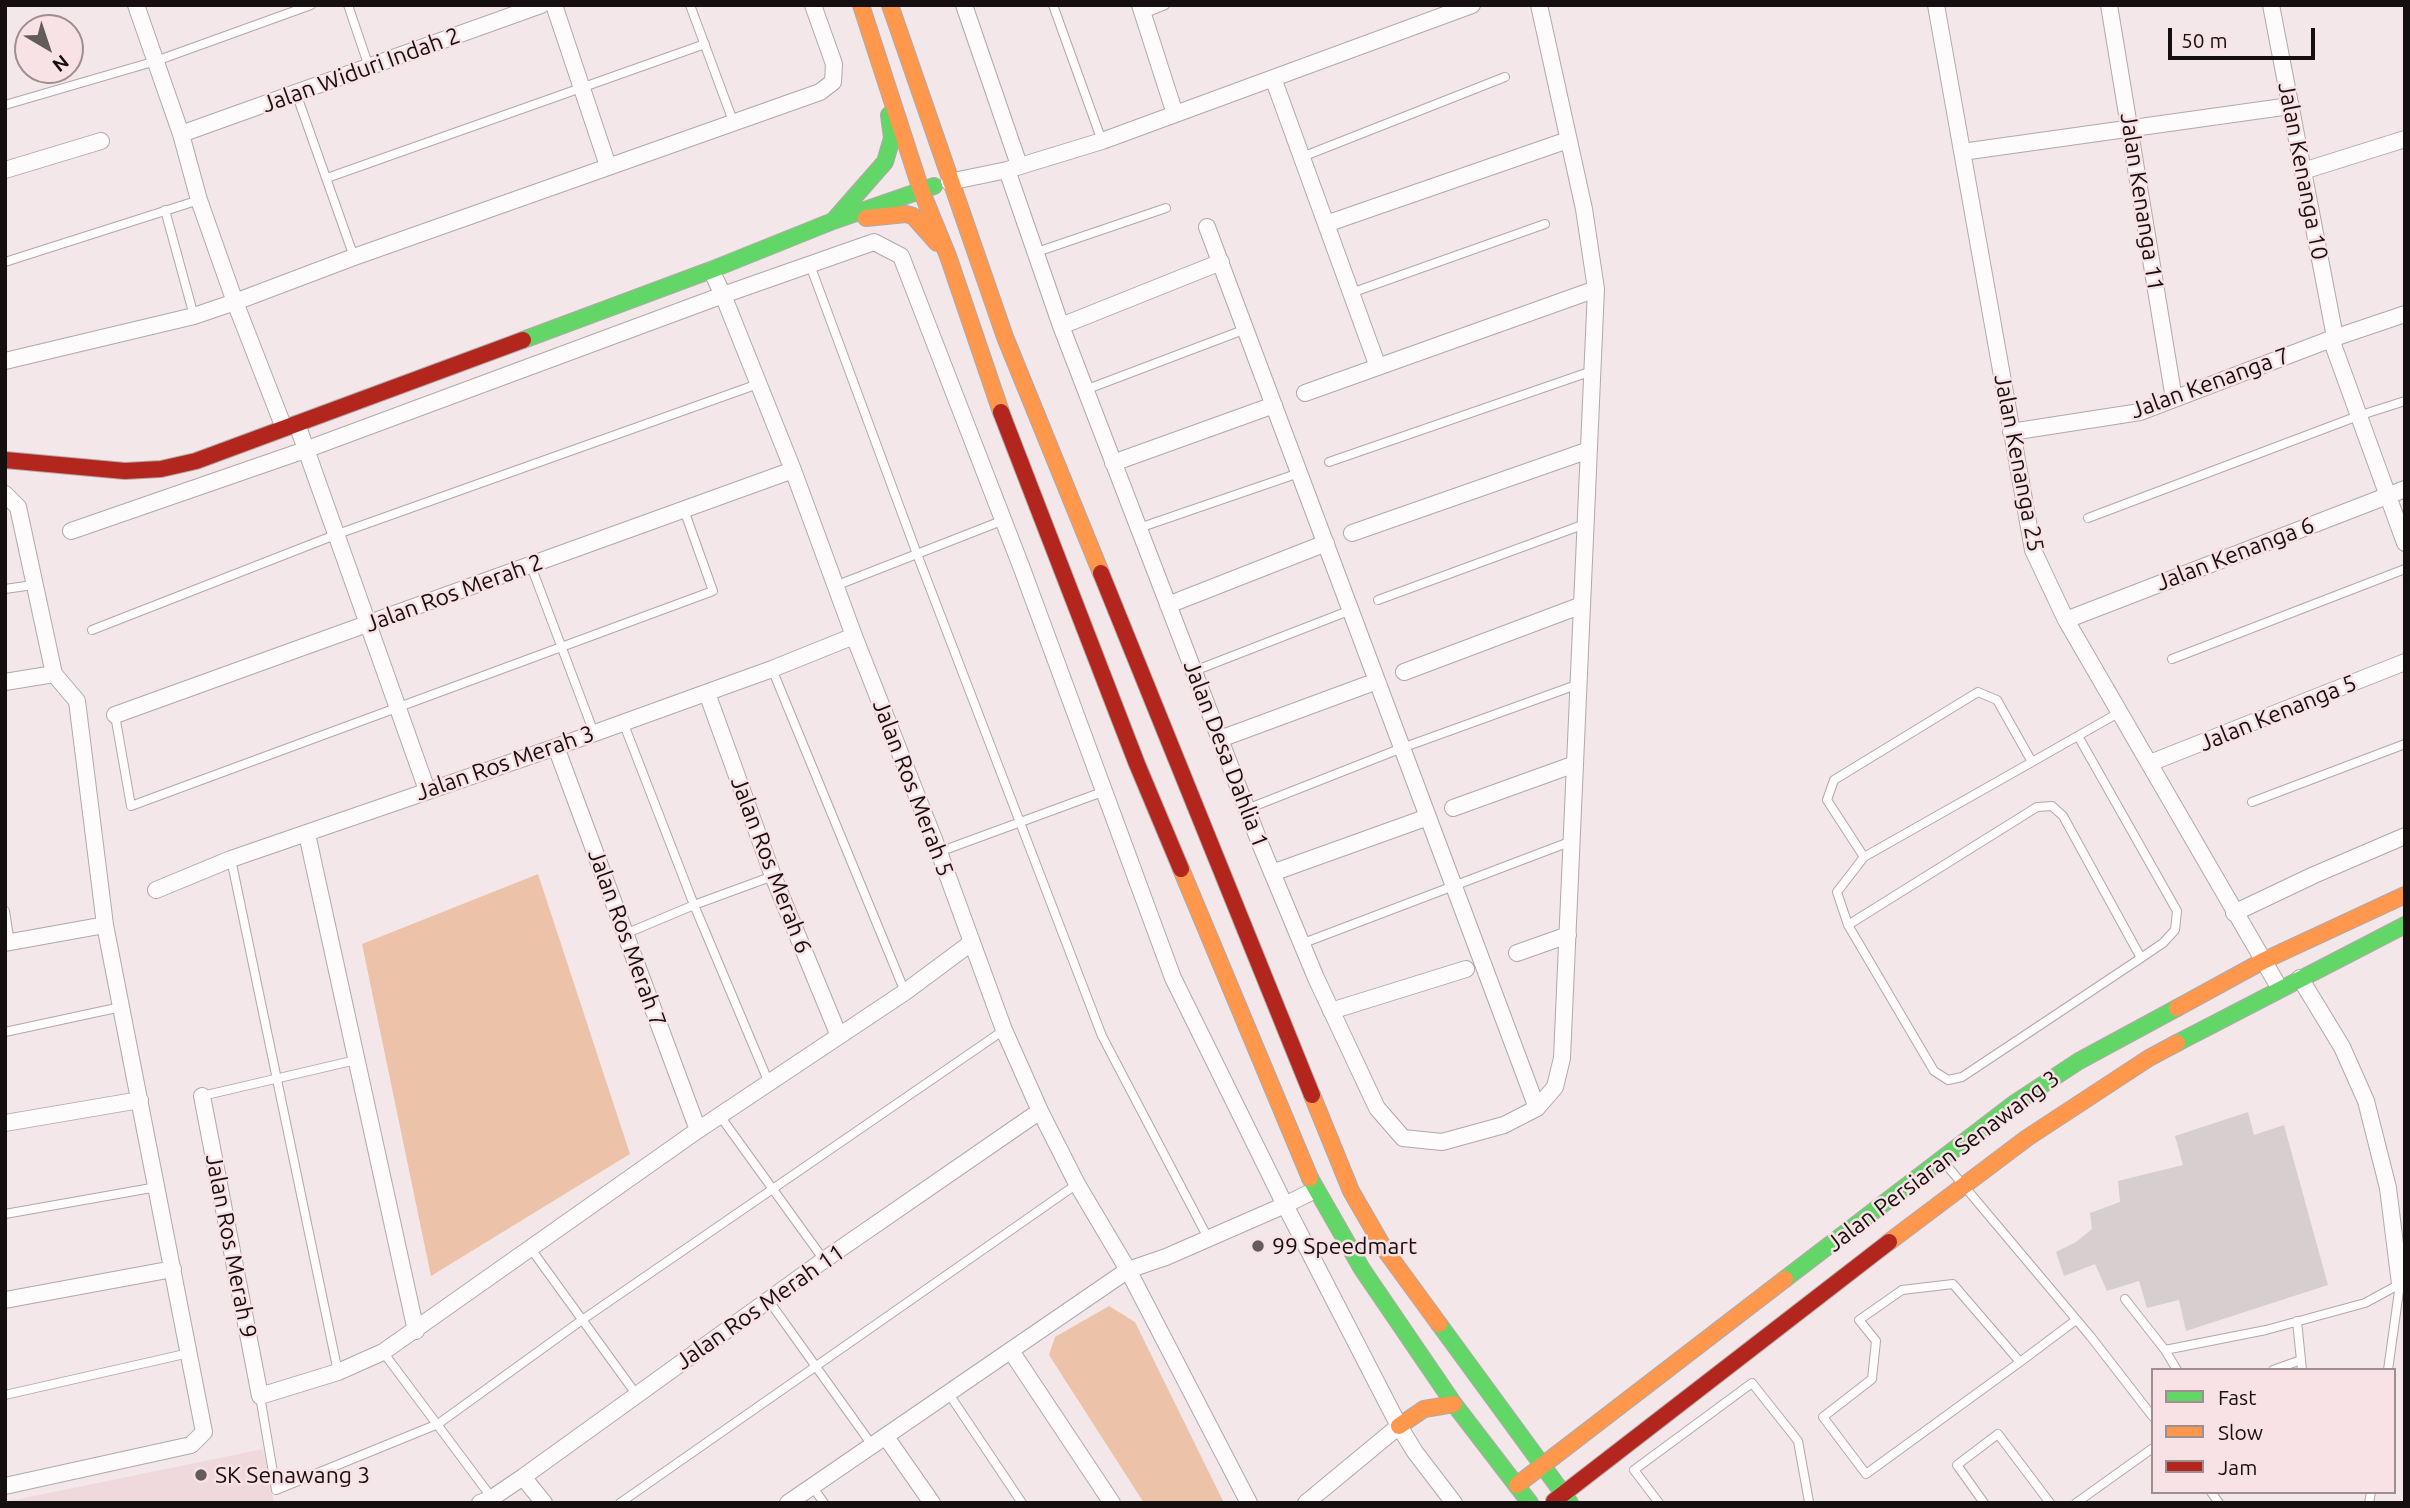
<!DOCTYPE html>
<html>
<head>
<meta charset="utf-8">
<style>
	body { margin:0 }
	#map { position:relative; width:2410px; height:1508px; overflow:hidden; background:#f4e7e9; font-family:Ubuntu,sans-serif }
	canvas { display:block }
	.frame { position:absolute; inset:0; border:7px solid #160f0f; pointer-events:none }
	.legend { position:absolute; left:2151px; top:1368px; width:245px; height:126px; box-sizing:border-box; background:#f9e2e5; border:2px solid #9e8e8f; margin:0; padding:9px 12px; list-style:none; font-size:21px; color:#160f0f }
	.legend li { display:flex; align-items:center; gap:14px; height:35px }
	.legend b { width:35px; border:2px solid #9e8e8f }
	.north { position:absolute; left:14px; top:14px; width:70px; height:70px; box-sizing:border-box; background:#f9e2e5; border:2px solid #9e8e8f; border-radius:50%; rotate:141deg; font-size:19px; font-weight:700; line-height:28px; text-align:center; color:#160f0f }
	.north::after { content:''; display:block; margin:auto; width:24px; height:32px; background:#645b5b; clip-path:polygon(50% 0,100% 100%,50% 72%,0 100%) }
	.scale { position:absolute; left:2168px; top:28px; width:147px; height:32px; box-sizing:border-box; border:4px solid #160f0f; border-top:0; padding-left:9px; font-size:21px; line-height:24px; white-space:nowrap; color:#160f0f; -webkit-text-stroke:5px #f9e2e5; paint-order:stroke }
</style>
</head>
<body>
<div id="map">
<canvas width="2410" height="1508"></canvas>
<div class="frame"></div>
<ul class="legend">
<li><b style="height:9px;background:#63d668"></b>Fast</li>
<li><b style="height:9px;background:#ff974d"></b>Slow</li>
<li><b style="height:9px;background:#b3261e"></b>Jam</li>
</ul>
<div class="north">N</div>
<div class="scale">50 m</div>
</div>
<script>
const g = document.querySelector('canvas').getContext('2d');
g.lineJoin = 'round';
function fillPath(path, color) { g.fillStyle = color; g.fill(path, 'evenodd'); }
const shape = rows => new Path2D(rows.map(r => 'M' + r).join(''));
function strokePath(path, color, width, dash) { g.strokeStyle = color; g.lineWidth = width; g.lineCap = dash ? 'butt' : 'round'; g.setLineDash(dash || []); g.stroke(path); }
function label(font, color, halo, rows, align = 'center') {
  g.font = font + ' Ubuntu,sans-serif'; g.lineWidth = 5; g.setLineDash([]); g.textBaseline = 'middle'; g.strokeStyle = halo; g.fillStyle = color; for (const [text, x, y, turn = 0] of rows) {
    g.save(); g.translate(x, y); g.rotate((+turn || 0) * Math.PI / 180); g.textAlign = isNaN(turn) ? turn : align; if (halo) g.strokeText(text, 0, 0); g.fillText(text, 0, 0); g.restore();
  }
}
const built = shape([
	[263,1449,274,1503,5,1503,5,1502]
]);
const green = shape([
	[538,874,630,1154,431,1276,362,944],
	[1109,1306,1135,1322,1224,1503,1144,1503,1049,1355,1055,1337]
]);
const building = shape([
	[2248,1112,2254,1135,2284,1125,2328,1285,2186,1331,2179,1300,2147,1308,2139,1281,2107,1291,2095,1264,2064,1276,2056,1252,2076,1242,2092,1229,2090,1213,2120,1202,2118,1181,2183,1165,2175,1136]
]);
const lane = shape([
	[348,5,369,67],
	[690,5,733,121],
	[1053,5,1102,141],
	[1143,14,1165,5],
	[296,93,354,257],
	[5,105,156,61,311,5],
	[1302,157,1505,77],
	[327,178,705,44],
	[165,210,194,316],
	[1034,253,1166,208],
	[5,262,199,200],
	[810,265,917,554,1102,1036,1208,1238],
	[1351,293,1545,224],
	[1085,390,1246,329],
	[1329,462,1592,371],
	[2088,518,2358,416,2405,401],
	[1139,528,1299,473],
	[531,566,594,733],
	[835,586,1004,520],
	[5,589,33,585],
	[1378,600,1585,524],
	[92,630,335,535,758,384],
	[2172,659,2405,569],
	[772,669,905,992],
	[1194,671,1351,610],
	[115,715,131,806,713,591,684,510],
	[623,722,694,905,769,1083],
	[2032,762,1864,857,1837,892,1848,925,1934,1071,1948,1080,1962,1077,2141,958,2163,943,2175,930,2177,911,2078,736],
	[2252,802,2405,744],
	[1247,809,1402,748,1579,684],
	[939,852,1105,791],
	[1864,857,1827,800,1834,780,1978,692,1997,700,2032,762,2120,712],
	[231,859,338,1372],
	[5,911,10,943],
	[1848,925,2037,807,2052,806,2063,816,2141,958],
	[625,934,694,905,773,876],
	[1301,944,1572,841],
	[5,1032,121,1007],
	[202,1096,356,1060],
	[720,1116,824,1260],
	[1943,1161,2091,1337,2153,1417],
	[5,1214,157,1187],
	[531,1249,636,1394],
	[2125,1299,2165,1350,2266,1330,2365,1303,2400,1284],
	[769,1301,872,1445],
	[2297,1321,2302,1370],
	[2165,1350,2177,1370],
	[383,1352,492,1498],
	[2020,1362,1953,1284,1902,1290,1859,1320,1876,1341,1872,1379,1823,1417,1866,1474,2020,1362,2076,1320],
	[2273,1370,2301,1360],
	[2388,1370,2400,1284],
	[949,1394,1022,1503],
	[5,1395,189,1353],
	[260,1396,276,1490,438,1424,582,1320,1004,1030],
	[812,1486,824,1503],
	[2211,1492,2219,1503],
	[620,1503,1077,1184],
	[1659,1503,1634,1470,1752,1383,1798,1441,1809,1502],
	[1984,1503,1957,1465,1998,1434,2050,1503],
	[2076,1503,2153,1448],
	[2369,1503,2371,1492]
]);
const street = shape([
	[136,5,181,134,199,200,235,302,284,428],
	[554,5,608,166],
	[964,5,1019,165],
	[1140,5,1175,114],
	[1936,5,2033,550,2066,620,2280,989],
	[2109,5,2174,399],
	[2271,5,2335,337],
	[1273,78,1378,367],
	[181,134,541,5],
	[1962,152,2290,106],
	[5,170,101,141],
	[1007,170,1061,326,1261,846,1316,978,1377,1108,1403,1138,1442,1142,1504,1125,1537,1108,1555,1087,1562,1058,1596,289,1584,209,1539,5],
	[2303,171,2405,139],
	[949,182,1007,170,1102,141,1472,5],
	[1326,224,1568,140],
	[1207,227,1537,1108],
	[711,270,723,295,874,242,901,256,1021,566,1173,978,1285,1205,1399,1426,1415,1452,1454,1503],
	[1061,326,1221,262],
	[2331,339,2405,543],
	[5,361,194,316,235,302,354,257,820,92,833,82,834,64,813,5],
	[1305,393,1596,289],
	[297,424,427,790],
	[2011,432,2140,412,2331,339,2405,314],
	[1113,463,1274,405],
	[5,494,18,507,54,674,77,701,105,925,204,1432,191,1445,5,1486],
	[71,531,305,450,723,295,793,470,854,636,939,852,1004,1030,1040,1111,1077,1184,1128,1270,1249,1503],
	[1352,533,1589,450],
	[1168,605,1326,543],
	[2066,620,2405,489],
	[1404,672,1582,605],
	[5,682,54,674],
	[707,693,773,876,839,1036],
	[115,715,793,470],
	[1220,739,1377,681],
	[556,747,698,1130],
	[2150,763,2405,662],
	[1453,808,1575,764],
	[307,834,416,1331],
	[1272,873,1428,817],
	[156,890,231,859,556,747,772,669,854,636],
	[2234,913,2314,875,2405,836],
	[5,943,105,925],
	[1517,953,1568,935],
	[2300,978,2342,1047,2366,1101,2388,1188,2400,1284,2405,1281],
	[1331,1011,1466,969],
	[202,1096,260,1396,338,1372,383,1352,698,1130,905,992,971,943],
	[5,1123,140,1100],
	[5,1300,173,1269],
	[1011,1351,1112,1503],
	[886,1437,932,1503],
	[523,1477,544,1503],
	[480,1503,492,1498,523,1477,824,1260,1040,1111],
	[788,1503,1128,1270,1166,1257,1285,1205,1315,1190],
	[1306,1503,1399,1426]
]);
const fast = shape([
	[834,220,885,162,892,138,889,115],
	[523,340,711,270,833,221,934,186],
	[2177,1043,2405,925],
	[1310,1178,1362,1269,1454,1404,1530,1503],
	[1785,1279,2015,1103,2079,1061,2177,1008],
	[1439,1324,1570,1503]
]);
const slow = shape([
	[861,5,921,190,948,256,1001,412],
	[890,5,1005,337,1101,573],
	[866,218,906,214,913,216,937,243],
	[1181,869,1310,1178],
	[2177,1008,2263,961,2405,895],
	[1312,1095,1351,1191,1385,1250,1439,1324],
	[1889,1242,2027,1138,2149,1058,2177,1043],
	[1399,1426,1424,1409,1454,1404],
	[1517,1485,1785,1279]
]);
const jam = shape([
	[1001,412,1137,764,1181,869],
	[5,460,125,471,161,469,196,461,523,340],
	[1101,573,1312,1095],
	[1554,1501,1889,1242]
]);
const markers = [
	[1258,1246,7,"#645b5b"],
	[201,1475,7,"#645b5b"]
];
const streetNames = [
	["Jalan Widuri Indah 2",361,70,-20],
	["Jalan Kenanga 10",2303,171,79],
	["Jalan Kenanga 11",2142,202,81],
	["Jalan Kenanga 7",2210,383,-20],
	["Jalan Kenanga 25",2019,463,79],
	["Jalan Kenanga 6",2235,554,-21],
	["Jalan Ros Merah 2",454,593,-20],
	["Jalan Kenanga 5",2278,713,-22],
	["Jalan Desa Dahlia 1",1226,754,69],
	["Jalan Ros Merah 3",505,763,-19],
	["Jalan Ros Merah 5",913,788,69],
	["Jalan Ros Merah 6",771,865,69],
	["Jalan Ros Merah 7",627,938,70],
	["Jalan Persiaran Senawang 3",1943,1161,-37],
	["Jalan Ros Merah 9",231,1246,79],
	["Jalan Ros Merah 11",760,1307,-35]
];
const poiNames = [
	["99 Speedmart",1272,1246],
	["SK Senawang 3",215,1475]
];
fillPath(built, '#f0d9dc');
fillPath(green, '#ecc3a9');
fillPath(building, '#d7ced0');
strokePath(lane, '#b1a8a9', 10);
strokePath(street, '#b1a8a9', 18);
strokePath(fast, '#b1a8a9', 18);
strokePath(slow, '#b1a8a9', 18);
strokePath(jam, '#b1a8a9', 18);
strokePath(lane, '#fdfbfc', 8);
strokePath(street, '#fdfbfc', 16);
strokePath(fast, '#63d668', 16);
strokePath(slow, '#ff974d', 16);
strokePath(jam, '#b3261e', 16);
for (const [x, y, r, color] of markers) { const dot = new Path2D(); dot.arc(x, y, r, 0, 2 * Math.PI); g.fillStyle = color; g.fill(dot); strokePath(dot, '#f9e2e5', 2.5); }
label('23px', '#160f0f', '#f9e2e5', streetNames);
label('23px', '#160f0f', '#f9e2e5', poiNames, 'left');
</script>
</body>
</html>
